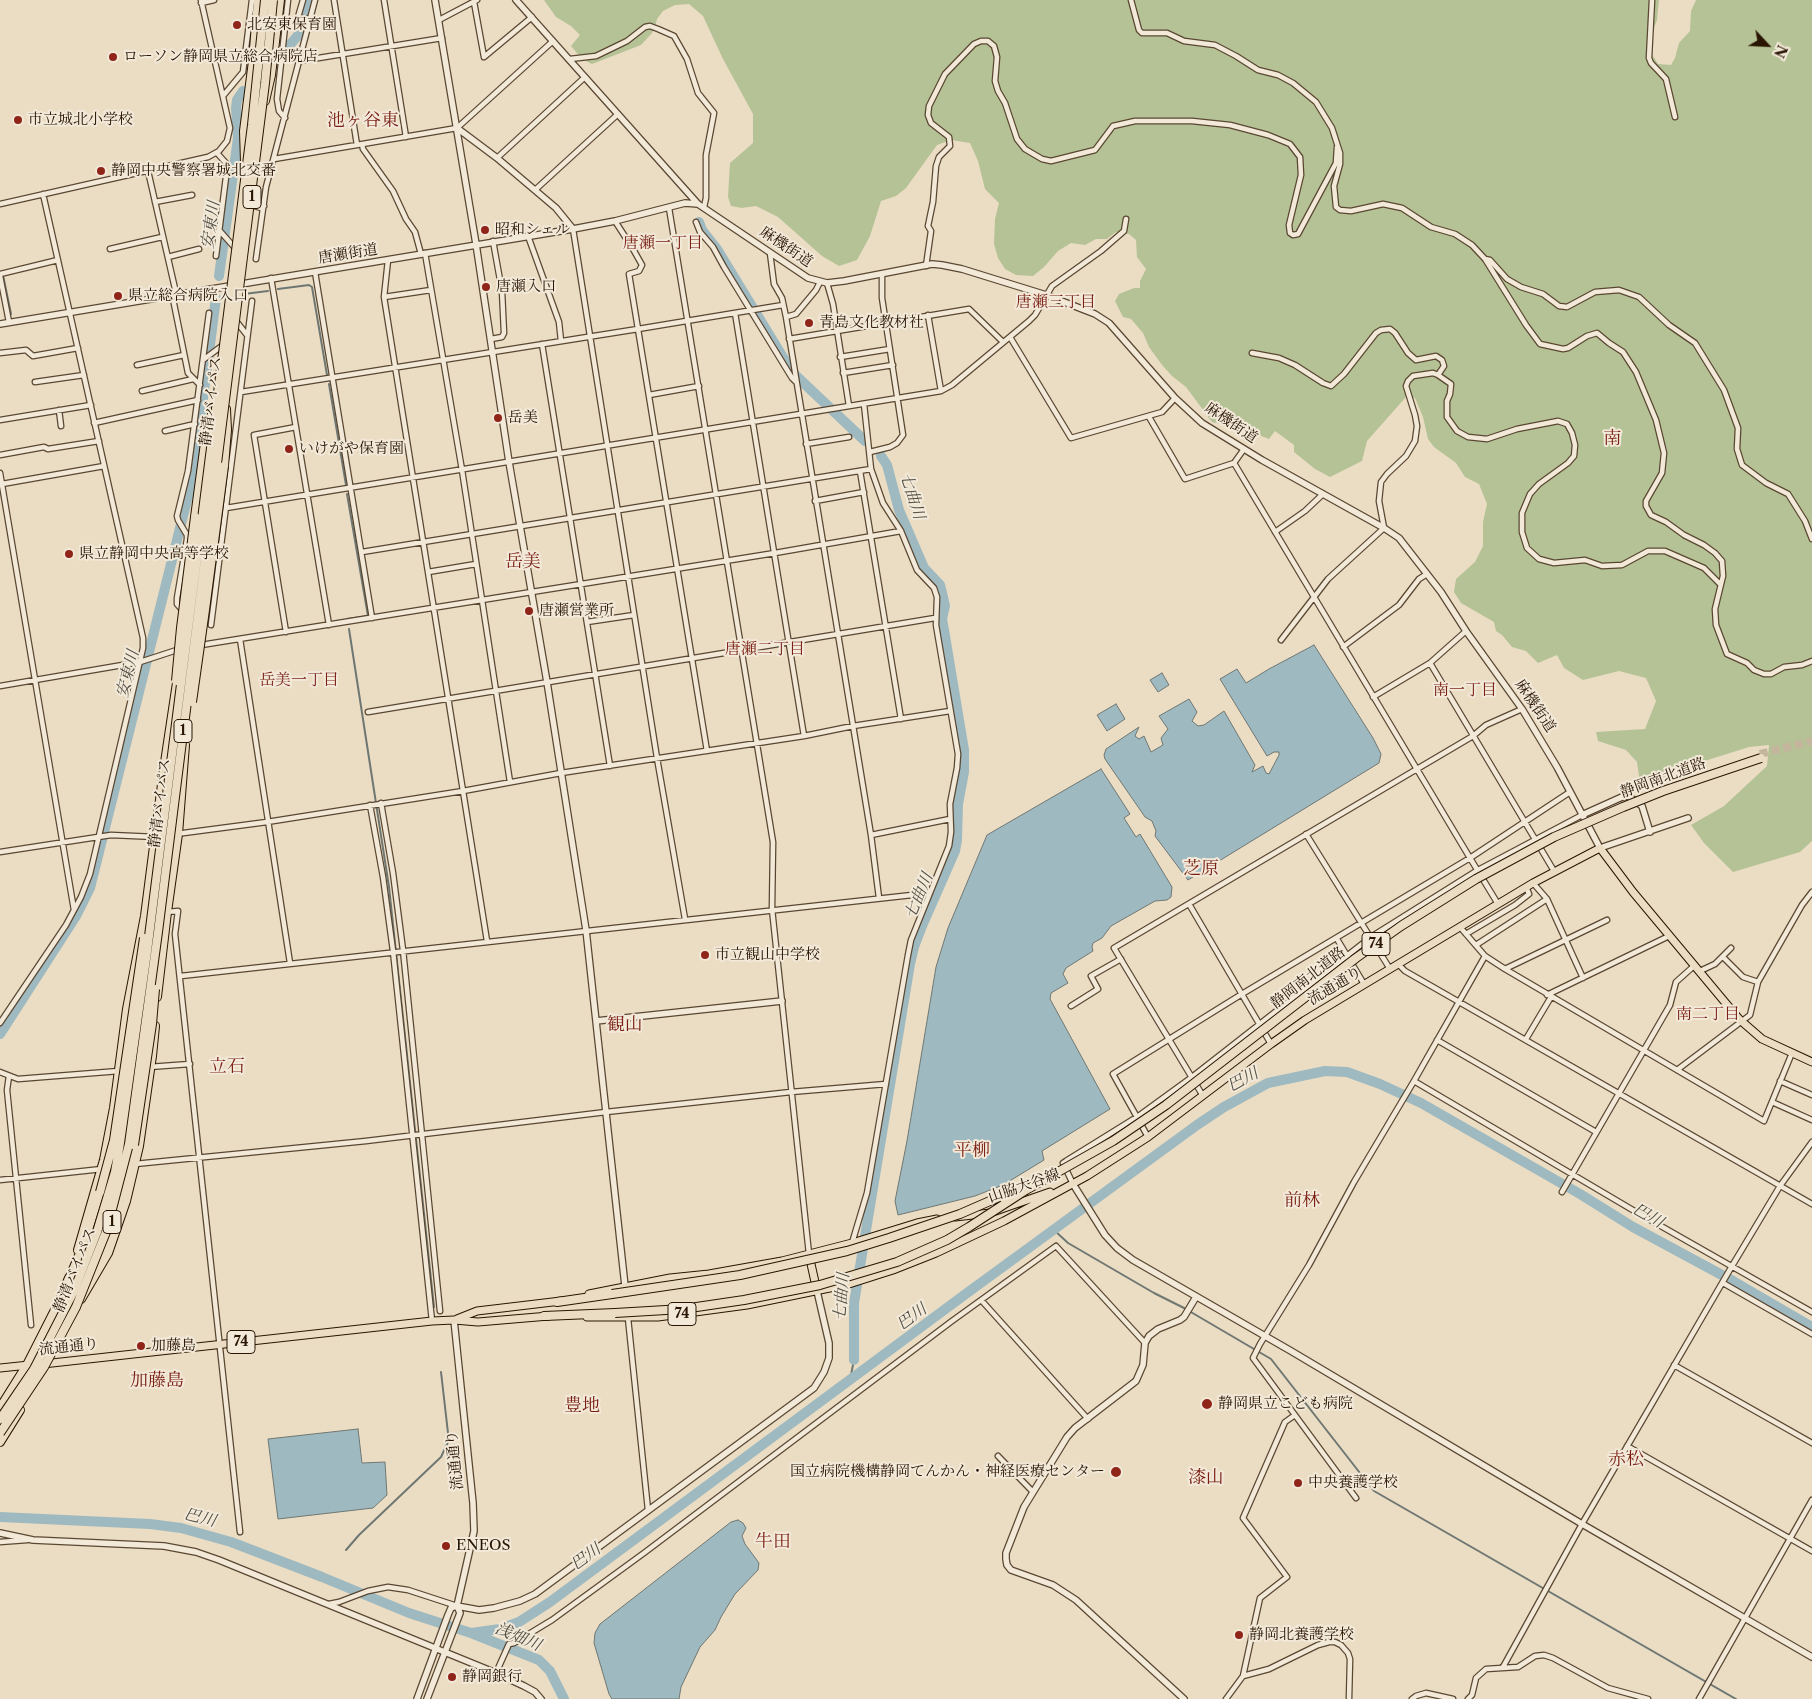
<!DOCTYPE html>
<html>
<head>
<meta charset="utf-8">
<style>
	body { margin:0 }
	#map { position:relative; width:1812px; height:1699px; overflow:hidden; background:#ebddc4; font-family:"Libre Caslon Text",serif }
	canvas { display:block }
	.north { position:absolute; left:1742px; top:20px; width:50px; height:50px; -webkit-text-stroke:4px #f2e9d9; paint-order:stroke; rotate:115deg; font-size:14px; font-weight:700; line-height:20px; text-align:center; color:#291502 }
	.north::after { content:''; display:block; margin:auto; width:18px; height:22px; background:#291502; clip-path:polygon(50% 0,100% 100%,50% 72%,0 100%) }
</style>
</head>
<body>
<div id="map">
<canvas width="1812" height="1699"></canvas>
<div class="north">N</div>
</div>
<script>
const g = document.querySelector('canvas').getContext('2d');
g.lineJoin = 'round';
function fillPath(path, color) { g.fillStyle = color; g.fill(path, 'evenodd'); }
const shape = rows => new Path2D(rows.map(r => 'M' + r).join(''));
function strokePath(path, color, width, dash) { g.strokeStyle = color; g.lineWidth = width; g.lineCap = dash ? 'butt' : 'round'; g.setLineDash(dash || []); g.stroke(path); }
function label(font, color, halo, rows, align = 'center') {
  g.font = font + ' "Libre Caslon Text","Noto Serif JP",serif'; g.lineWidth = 4; g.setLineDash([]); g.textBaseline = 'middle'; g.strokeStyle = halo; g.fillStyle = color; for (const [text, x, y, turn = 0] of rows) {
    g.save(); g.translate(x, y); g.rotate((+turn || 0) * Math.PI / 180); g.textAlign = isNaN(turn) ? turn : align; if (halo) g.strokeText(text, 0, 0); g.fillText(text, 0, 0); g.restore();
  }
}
const green = shape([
	[544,0,1659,0,1657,20,1652,33,1651,53,1658,64,1671,65,1675,58,1679,43,1690,31,1691,11,1696,0,1812,0,1812,841,1800,852,1733,872,1704,843,1691,825,1724,806,1767,766,1769,745,1749,747,1676,770,1641,790,1637,762,1626,750,1598,741,1596,732,1645,729,1656,701,1646,678,1619,671,1583,680,1564,668,1557,655,1538,663,1526,651,1512,647,1502,635,1496,631,1494,622,1461,603,1454,592,1456,579,1475,562,1483,546,1483,522,1487,504,1479,484,1465,477,1456,463,1434,447,1428,439,1423,417,1415,398,1406,397,1367,441,1362,461,1330,477,1315,469,1294,452,1294,445,1275,431,1269,439,1246,430,1212,422,1186,387,1172,376,1162,365,1149,347,1143,333,1131,319,1123,317,1115,301,1119,294,1134,288,1140,288,1140,281,1146,269,1137,257,1136,240,1129,234,1116,232,1107,239,1096,239,1085,245,1071,243,1058,251,1044,267,1033,276,1016,275,1005,269,998,258,994,244,995,219,999,203,985,189,978,161,970,143,951,140,937,145,906,188,896,196,881,201,870,236,857,260,839,266,822,256,778,217,756,206,742,208,731,206,728,197,730,163,753,143,753,114,723,59,703,16,689,4,675,5,663,11,657,19,655,27,652,33,641,45,592,64,582,59,571,46,580,35,571,26,556,17]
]);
const water = shape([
	[1314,645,1373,738,1381,754,1379,763,1188,880,1155,836,1156,831,1152,821,1145,817,1105,759,1104,755,1106,749,1139,727,1135,736,1139,739,1144,736,1151,752,1163,745,1161,738,1168,729,1159,716,1189,699,1197,712,1192,721,1198,726,1204,725,1224,711,1255,765,1252,772,1263,766,1266,773,1269,774,1279,755,1279,752,1274,752,1267,756,1220,679,1237,669,1246,683,1269,669,1314,645],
	[1162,673,1169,685,1158,692,1150,680,1162,673],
	[1116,704,1125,719,1107,731,1097,715,1116,704],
	[1101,769,1130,814,1124,818,1136,837,1140,834,1172,887,1171,897,1167,900,1155,901,1111,926,1102,938,1093,943,1092,947,1093,951,1066,968,1063,974,1068,983,1051,993,1050,999,1110,1109,1042,1151,1044,1160,1003,1185,975,1196,898,1215,895,1201,907,1141,936,967,948,928,987,835,1101,769],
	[358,1429,362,1463,385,1462,387,1495,373,1508,278,1519,268,1439,358,1429],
	[738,1520,743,1523,746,1528,742,1536,745,1544,759,1563,758,1570,735,1594,721,1617,715,1630,700,1647,681,1687,679,1699,612,1699,609,1694,594,1643,595,1633,600,1624,731,1522,738,1520]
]);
const stream = shape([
	[3,275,11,314],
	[278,289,309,285,312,287,327,375],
	[244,294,268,291],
	[329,384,346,485],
	[347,494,368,616,347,619],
	[349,629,389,887,434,1307],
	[1054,1230,1068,1243,1154,1293,1184,1308,1271,1359,1374,1491,1736,1699],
	[845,1384,851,1375,854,1360],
	[346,1550,359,1535,441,1457,448,1442,448,1433,441,1372],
	[562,1696,567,1699]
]);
const river = shape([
	[289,46,300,33,308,0],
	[699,222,702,230,717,249,792,372,865,441],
	[219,276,238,138,236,108,237,100,243,91],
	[0,1034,76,916,90,888,193,476,216,298],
	[854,1360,854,1303,910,964,914,947,922,926,955,851,957,840,958,804,964,772,964,750,944,630,942,619,945,606,943,597,940,585,924,568,899,510,887,465,881,456],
	[0,1517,150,1524,181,1528,231,1542,322,1577,409,1613,471,1633,539,1660,550,1671,564,1699],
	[471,1633,500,1629,519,1622,550,1602,967,1293,1197,1125,1224,1107,1268,1083,1325,1071,1347,1072,1380,1084,1421,1103,1580,1194,1633,1227,1733,1281,1812,1327]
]);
const motorwayTunnel = shape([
	[1760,754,1812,741]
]);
const minor = shape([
	[303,0,298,17,310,20],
	[334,0,357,145],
	[384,0,406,137],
	[1131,0,1139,30,1142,33,1167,33,1184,41,1215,45,1236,56,1258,70,1278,75,1293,83,1316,102,1332,128,1340,153,1340,164,1334,186,1336,207,1340,210,1351,211,1383,204,1402,208,1431,227,1455,234,1472,245,1485,259,1526,325,1540,344,1563,349,1568,348,1587,336,1597,333,1609,343,1623,352,1636,372,1656,420,1664,453,1662,473,1646,501,1646,506,1651,515,1666,522,1684,535,1704,545,1715,553,1722,561,1723,576,1715,609,1716,625,1727,654,1747,663,1754,670,1764,674,1771,674,1784,667,1802,665,1812,661],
	[1652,0,1649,58,1651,63,1666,79,1675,117],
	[474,2,484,57,532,17],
	[201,3,214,0],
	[439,20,477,0],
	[570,59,596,56,627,41,645,27,650,26,658,29,674,36,687,59,698,93,714,113,706,155,706,198,704,207],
	[300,61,442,38],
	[223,96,243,72,252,0],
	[285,118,279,111,277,99,288,0],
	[362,144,363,149,393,191,406,219,415,232,421,254],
	[497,158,585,77],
	[274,159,457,128,553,41],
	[148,171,176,293],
	[535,190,618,114],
	[155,202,192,195],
	[0,204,208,157,219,151,227,141,230,128,201,0],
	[251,205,261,208,264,206],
	[669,208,773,842,772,909,809,1254],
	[615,221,633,249,642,265,639,271,629,274,707,751],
	[696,222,700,232,713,247,724,267,792,378,796,382],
	[573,229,657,758,685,919],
	[219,230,235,248],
	[528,236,559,322,561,341],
	[110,249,162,237],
	[425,253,462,470,510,782],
	[770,253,774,284,782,298,786,317,871,835,879,898],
	[216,256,227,169,226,163,217,153],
	[168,257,199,249],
	[256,259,266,187,315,0],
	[1485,259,1490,260,1507,279,1521,287,1543,294,1559,306,1567,307,1595,292,1619,290,1639,297,1669,325,1695,343,1724,390,1738,428,1737,449,1742,465,1766,483,1788,494,1805,521,1812,539],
	[388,260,384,297,487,941],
	[926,266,931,231,928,226,933,202,936,166,939,157,950,146,949,137,931,123,928,115,929,106,945,74,974,44,981,41,988,41,994,46,997,57,995,81,998,91,1005,103,1017,139,1025,149,1042,159,1051,161,1095,150,1113,126,1135,121,1192,121,1230,125,1268,135,1290,144,1300,157,1301,175,1289,225,1290,233,1293,235,1298,234,1336,163,1337,147],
	[315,272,372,618],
	[0,274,58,260],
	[0,276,9,322],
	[271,278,329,625],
	[827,283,833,304,849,406],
	[172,294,188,373,200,385],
	[384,297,431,290],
	[735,313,804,736],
	[928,315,941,391],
	[786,317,796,314,816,290,820,282],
	[236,321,247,335],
	[1010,337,1071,438,1162,412,1175,398],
	[491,339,502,337,504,333,502,291,493,241],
	[789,339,969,309,1003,342],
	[542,344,610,766],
	[0,353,26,350,33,356,78,348],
	[1252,353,1279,358,1295,365,1323,383,1331,386,1344,374,1376,333,1381,330,1390,329,1395,333,1408,353,1416,360,1436,356,1442,360,1444,366,1438,375],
	[840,357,890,349],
	[203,360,223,345],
	[137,365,184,355],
	[843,373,893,365],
	[35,382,84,375],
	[142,391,193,379],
	[241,392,638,329,783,305],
	[649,395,699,386],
	[59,410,61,426],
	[1149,417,1185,479,1234,463,1470,858,1570,792],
	[0,420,91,405],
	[94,423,198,400],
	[165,431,195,424],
	[806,444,849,437],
	[870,452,890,447,897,443,903,435,882,298,882,274],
	[0,455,44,447,48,449,99,441],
	[1234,463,1244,449],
	[860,471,901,719],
	[0,473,74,910],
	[2,484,104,466],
	[815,501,864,492],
	[226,508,941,391,952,385,1029,321,1035,315,1052,286,1101,251,1124,231,1126,219],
	[1275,532,1305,511,1323,494],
	[362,552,871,469],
	[428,572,476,564],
	[183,611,177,604,177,598,187,539,187,535,178,520,177,516,188,471,209,313],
	[587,622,634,615],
	[211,625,252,301],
	[286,632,254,435,296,427],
	[240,639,290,963],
	[1281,640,1328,579,1384,528,1379,501,1381,482,1387,474,1406,456,1415,441,1417,426,1415,415,1406,386,1408,381,1413,376,1433,373,1438,375,1451,384,1450,394,1447,401,1447,417,1457,431,1468,437,1487,439,1517,429,1558,421,1567,424,1572,433,1575,445,1574,456,1568,463,1539,484,1530,494,1522,513,1522,532,1527,548,1539,559,1554,563,1585,560,1602,566,1622,565,1648,551,1665,551,1704,568,1720,584],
	[1343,647,1399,605,1419,579,1427,574],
	[1430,663,1554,871],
	[0,686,140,662,183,648,195,646,775,553,901,531],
	[1373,697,1430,663,1466,631],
	[368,712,935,618],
	[381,803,393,873,403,950,440,1311],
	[370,805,383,877,393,951,432,1321],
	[176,834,267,822,463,791,561,773,804,736,853,726,950,711],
	[1306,834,1390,969],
	[871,835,950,819],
	[0,852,111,835,156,837],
	[1533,883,1547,899,1583,978],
	[1189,904,1271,1044],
	[167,912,178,911,175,934,240,1532],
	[1460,927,1485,956,1505,969,1764,1121,1792,1053],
	[1466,934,1515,905,1529,894,1526,887],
	[1337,939,1364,984],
	[1476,945,1547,899],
	[1723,957,1743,977,1758,982],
	[1398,964,1405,971,1812,1204],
	[1505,969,1607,920],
	[1700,971,1715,964,1731,948],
	[181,976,930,893],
	[1547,995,1669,936],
	[1071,1006,1098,989,1091,976,1121,959],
	[0,1023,66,925,81,897,90,874,143,648,143,638,43,194],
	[1526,1039,1551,997],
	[1437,1040,1596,1132],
	[149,1067,190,1064],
	[1677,1070,1750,1015,1758,982,1802,905,1812,892],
	[0,1072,18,1079,119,1071],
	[9,1076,7,1090,31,1325],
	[1414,1081,1631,1209,1812,1312],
	[1780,1081,1812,1095],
	[1203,1096,1114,948,1417,769,1473,736,1486,725,1522,709],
	[1772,1102,1812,1120],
	[1148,1137,1113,1074,1242,994,1470,858,1498,904],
	[135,1164,366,1141,606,1112,791,1092,886,1084],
	[0,1180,102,1169],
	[1073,1184,1063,1163,1066,1161,1137,1117,1192,1077,1371,937,1478,870,1582,815],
	[1562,1192,1670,1005,1676,982,1695,965],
	[852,1243,867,1193,908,955,911,940,949,846,951,832,950,804,957,768,958,754,936,625,937,597,934,588,917,570,901,531,883,503,871,469,864,404],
	[1723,1283,1812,1334],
	[982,1301,1088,1419],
	[628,1318,648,1510],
	[1674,1365,1812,1443],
	[1627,1446,1812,1551],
	[998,1456,1033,1492],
	[1356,1498,1253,1358,1260,1344,1309,1265,1354,1182,1414,1081,1485,956],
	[0,1542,27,1540],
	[329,1604,339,1602,368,1591,388,1587,408,1590,457,1606],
	[1503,1667,1582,1524,1732,1266,1780,1186,1812,1142],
	[496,1673,509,1644,514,1643,552,1620,644,1553,952,1321,1056,1246,1145,1343],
	[1243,1676,1269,1669,1318,1645,1329,1642,1335,1642,1341,1645,1348,1653,1350,1659,1349,1699],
	[1226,1699,1243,1676,1260,1598,1287,1577,1243,1518,1285,1422,1295,1415],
	[1412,1699,1416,1696,1426,1693,1453,1699],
	[1468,1699,1472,1695,1476,1678,1486,1669,1518,1667,1535,1656,1544,1655,1553,1658,1608,1688,1648,1699],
	[1699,1699,1812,1500]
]);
const tertiary = shape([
	[435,0,476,244,509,462,547,682,586,930,625,1286],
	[516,0,698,204,808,278,827,283,844,281,932,264,942,265,962,269,1046,295,1095,314,1109,323,1175,398,1202,423,1262,460,1384,528,1399,538,1441,592,1466,631,1522,709,1557,767,1600,848,1688,818],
	[457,128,497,158,556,208,573,229],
	[0,324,573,229,615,221,685,203,698,204],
	[1582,815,1622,797,1628,796,1642,806,1650,832],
	[596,1021,782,1001],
	[1073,1184,1105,1235,1117,1248,1133,1260,1291,1351,1582,1524,1812,1657],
	[454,1320,473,1503,474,1531,457,1606],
	[0,1533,33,1540,164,1546,196,1552,219,1560,496,1673,524,1686,535,1692,541,1699],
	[457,1606,479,1610,494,1608,520,1601,535,1594,814,1388,824,1372,829,1358,829,1343,817,1291],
	[417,1699,448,1615,451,1608,457,1606],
	[427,1699,460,1613,457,1606],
	[1184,1699,1076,1600,1053,1585,1011,1570,1007,1565,1006,1559,1006,1553,1024,1507,1067,1437,1075,1428,1136,1381,1143,1365,1145,1343,1149,1336,1158,1329,1180,1320,1184,1317,1196,1297]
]);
const primary = shape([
	[955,1217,990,1213,1050,1192],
	[809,1255,817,1291],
	[589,1294,670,1278,709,1274,782,1261,852,1243,917,1223,937,1219],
	[587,1317,658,1317,747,1305,849,1284,893,1270,936,1253,1004,1221,1087,1176,1148,1137,1271,1044,1305,1020,1533,883,1600,848,1633,892,1739,1019,1762,1039,1812,1062],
	[457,1319,477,1311,561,1301],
	[43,1364,432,1321,454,1320,478,1322,549,1316],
	[0,1368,29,1365]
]);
const trunk = shape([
	[265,101,271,75,280,0],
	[245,162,244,131,253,61,258,0],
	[157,997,167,912,178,834,185,745],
	[78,1250,104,1160,114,1108,127,1009,145,916,164,769,178,676],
	[81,1299,108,1253,126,1201,139,1146,152,1056,155,1026],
	[0,1408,27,1365,57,1306,69,1278],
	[0,1442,20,1410]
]);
const motorway = shape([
	[224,466,227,430,226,409],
	[195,517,207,428,215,406],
	[113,1220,134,1145],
	[95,1269,107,1238],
	[67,1284,83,1246,100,1192],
	[557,1302,612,1294],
	[544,1316,615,1313]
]);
const motorwayBridge = shape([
	[176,681,181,628,195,517],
	[192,702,205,610,224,466],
	[134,1145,152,1024,155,989],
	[100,1192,114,1140,144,938],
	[612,1294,740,1275,847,1251,889,1238,960,1214,1022,1187],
	[615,1313,683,1309,744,1300,820,1285,897,1262,947,1240,969,1227,1026,1190,1113,1141,1166,1105,1356,958,1401,926,1476,879,1554,837,1623,807,1663,791,1761,758],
	[0,1419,34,1369,73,1293,97,1232,115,1172,120,1143,147,952,252,125,265,0],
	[0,1433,44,1367,76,1307,106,1232,129,1144,158,932,242,265,265,83,273,0]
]);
const markers = [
	[237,25,5,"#8f2418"],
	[113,57,5,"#8f2418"],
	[18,120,5,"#8f2418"],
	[101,171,5,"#8f2418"],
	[485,230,5,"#8f2418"],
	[486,287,5,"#8f2418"],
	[118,296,5,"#8f2418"],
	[809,323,5,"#8f2418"],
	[498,418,5,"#8f2418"],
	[289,449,5,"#8f2418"],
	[69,554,5,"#8f2418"],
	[529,611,5,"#8f2418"],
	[705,955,5,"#8f2418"],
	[141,1346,5,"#8f2418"],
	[1207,1404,6,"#8f2418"],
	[1116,1472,6,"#8f2418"],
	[1298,1483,5,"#8f2418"],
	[446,1546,5,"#8f2418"],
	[1239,1635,5,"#8f2418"],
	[452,1677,5,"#8f2418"]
];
const shields = [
	[252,197,18],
	[183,731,18],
	[1376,944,28],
	[112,1222,18],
	[682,1314,28],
	[241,1342,28]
];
const shieldNames = [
	["1",252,197],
	["1",183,731],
	["74",1376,944],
	["1",112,1222],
	["74",682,1314],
	["74",241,1342]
];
const poiNames = [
	["北安東保育園",247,25],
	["ローソン静岡県立総合病院店",123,57],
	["市立城北小学校",28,120],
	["静岡中央警察署城北交番",111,171],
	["昭和シェル",495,230],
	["唐瀬入口",496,287],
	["県立総合病院入口",128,296],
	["青島文化教材社",819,323],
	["岳美",508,418],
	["いけがや保育園",299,449],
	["県立静岡中央高等学校",79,554],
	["唐瀬営業所",539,611],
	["市立観山中学校",715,955],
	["加藤島",151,1346],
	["静岡県立こども病院",1218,1404],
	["国立病院機構静岡てんかん・神経医療センター",1105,1472,"right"],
	["中央養護学校",1308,1483],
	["ENEOS",456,1546],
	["静岡北養護学校",1249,1635],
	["静岡銀行",462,1677]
];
const streetNames = [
	["麻機街道",786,247,34],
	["唐瀬街道",348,254,-9],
	["静清バイパス",211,401,-83],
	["麻機街道",1231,423,34],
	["麻機街道",1535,706,56],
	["静岡南北道路",1663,778,-20],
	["静清バイパス",160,803,-83],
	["静岡南北道路",1308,978,-38],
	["流通通り",1335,986,-31],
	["山脇大谷線",1024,1186,-19],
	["静清バイパス",75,1270,-68],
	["流通通り",69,1347,-6],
	["流通通り",455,1460,-96]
];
const waterNames = [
	["安東川",211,225,-82],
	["七曲川",912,496,72],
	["安東川",128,674,-76],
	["七曲川",919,896,-67],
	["巴川",1243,1080,-28],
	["巴川",1648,1216,30],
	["七曲川",842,1297,-85],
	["巴川",912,1317,-36],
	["巴川",200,1518,14],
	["巴川",586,1557,-36],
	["浅畑川",518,1637,23]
];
const neighbourhoodNames = [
	["唐瀬一丁目",663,243],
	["唐瀬三丁目",1056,302],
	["唐瀬二丁目",765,649],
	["岳美一丁目",299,680],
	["南一丁目",1465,690],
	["南二丁目",1708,1014]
];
const quarterNames = [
	["池ヶ谷東",363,121],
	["南",1612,439],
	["岳美",523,562],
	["芝原",1201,869],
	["観山",625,1025],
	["立石",227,1067],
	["平柳",972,1151],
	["前林",1302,1201],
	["加藤島",157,1381],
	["豊地",582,1406],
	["赤松",1626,1460],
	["漆山",1206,1478],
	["牛田",773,1542]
];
fillPath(green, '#b5c296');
fillPath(water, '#9eb9bf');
strokePath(water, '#6f7773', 1);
strokePath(stream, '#6f7773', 2);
strokePath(river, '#9eb9bf', 10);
strokePath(motorwayTunnel, '#c4b59d', 8, [8, 4]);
strokePath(minor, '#5a4732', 7);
strokePath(tertiary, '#5a4732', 8);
strokePath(primary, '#291502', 9);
strokePath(trunk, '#291502', 10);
strokePath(motorway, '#291502', 10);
strokePath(minor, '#f2e9d9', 4.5);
strokePath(tertiary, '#f2e9d9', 5.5);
strokePath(primary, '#ebddc4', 7);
strokePath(trunk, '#ebddc4', 8);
strokePath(motorway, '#ebddc4', 8);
strokePath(motorwayBridge, '#291502', 10, []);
strokePath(motorwayBridge, '#ebddc4', 8);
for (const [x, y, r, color] of markers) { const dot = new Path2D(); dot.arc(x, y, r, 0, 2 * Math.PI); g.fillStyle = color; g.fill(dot); strokePath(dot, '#f2e9d9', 2); }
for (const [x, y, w] of shields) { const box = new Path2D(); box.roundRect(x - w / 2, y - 11.5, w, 23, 4); g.fillStyle = '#f2e9d9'; g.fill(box); strokePath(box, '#291502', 1); }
label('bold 14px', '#291502', null, shieldNames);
label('15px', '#291502', '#f2e9d9', poiNames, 'left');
label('15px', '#291502', '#f2e9d9', streetNames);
label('italic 16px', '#524e44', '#f2e9d9', waterNames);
label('16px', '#7a1f14', '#f2e9d9', neighbourhoodNames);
label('18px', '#7a1f14', '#f2e9d9', quarterNames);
</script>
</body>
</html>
